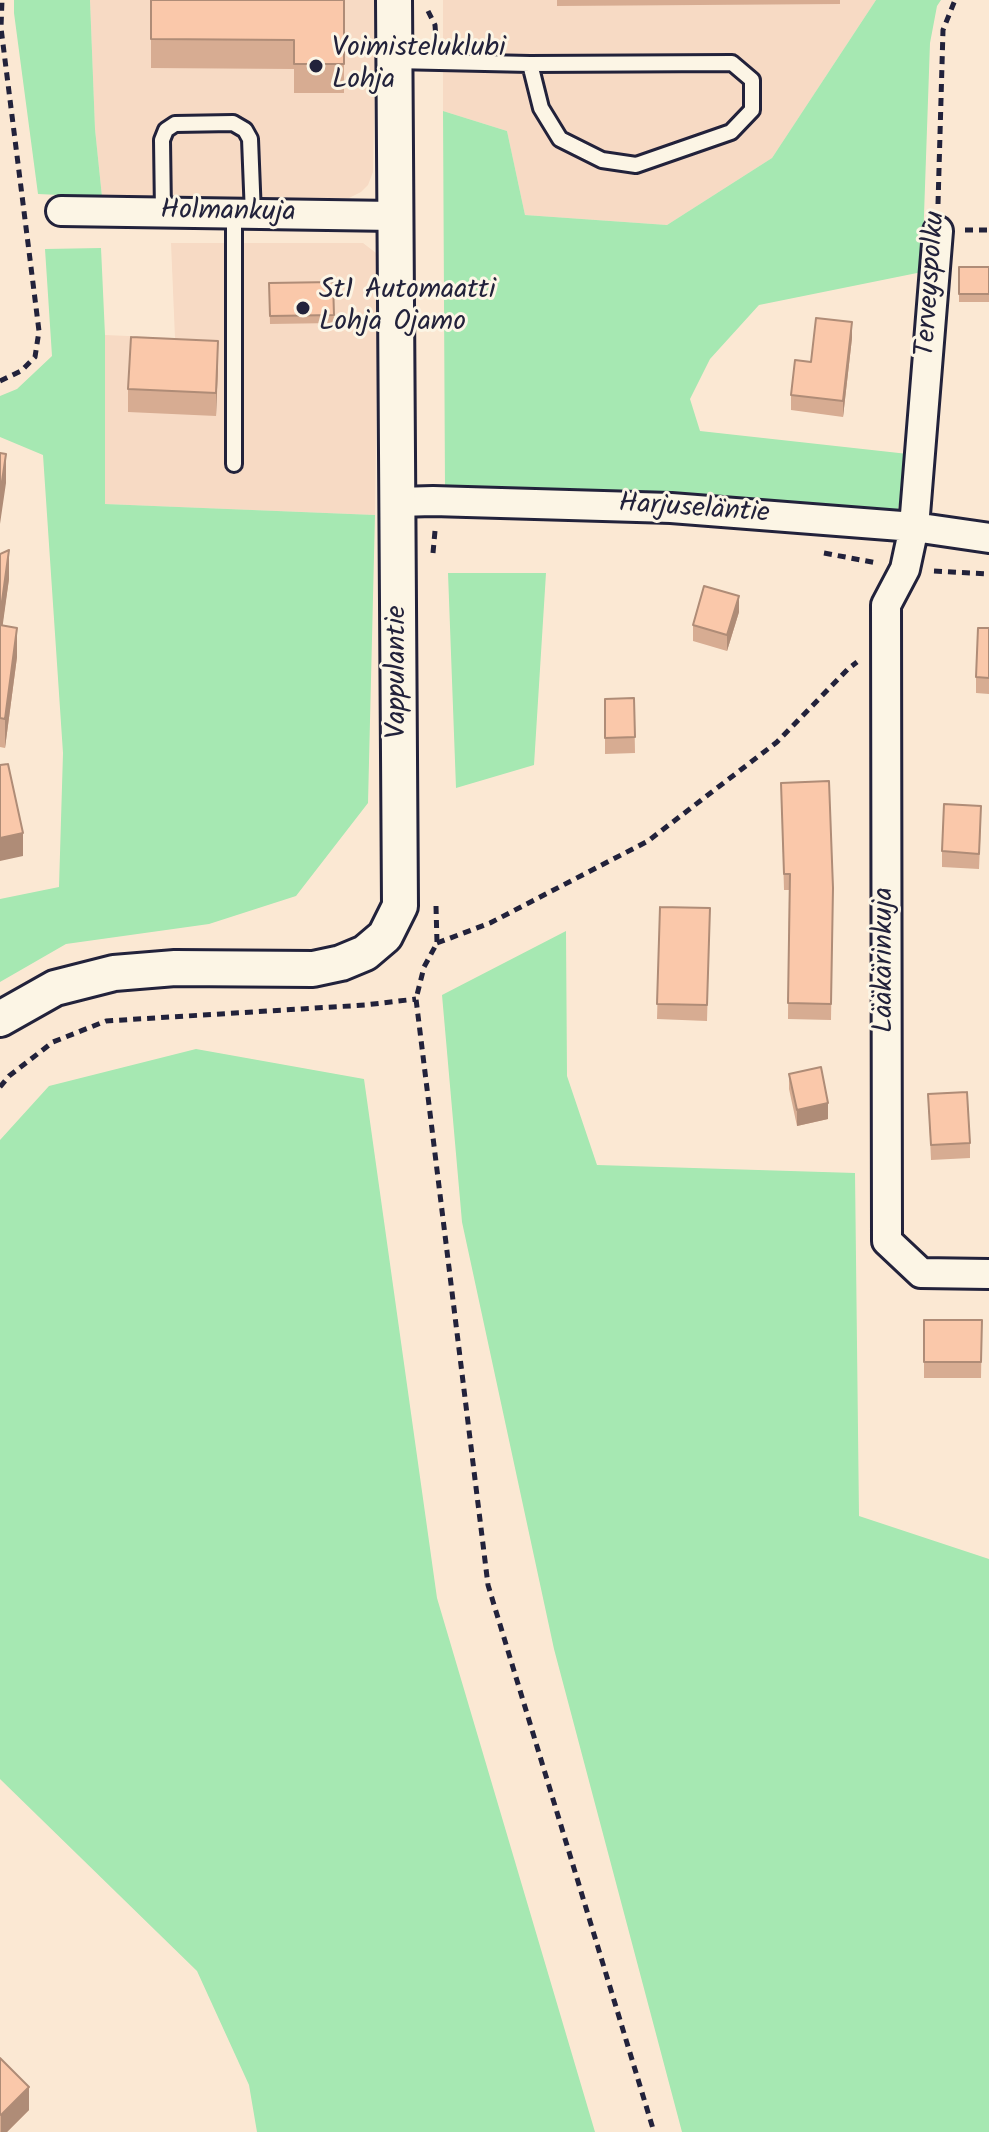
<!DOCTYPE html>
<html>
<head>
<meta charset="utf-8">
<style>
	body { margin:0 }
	canvas { display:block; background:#fbe8d3 }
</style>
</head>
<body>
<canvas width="989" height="2132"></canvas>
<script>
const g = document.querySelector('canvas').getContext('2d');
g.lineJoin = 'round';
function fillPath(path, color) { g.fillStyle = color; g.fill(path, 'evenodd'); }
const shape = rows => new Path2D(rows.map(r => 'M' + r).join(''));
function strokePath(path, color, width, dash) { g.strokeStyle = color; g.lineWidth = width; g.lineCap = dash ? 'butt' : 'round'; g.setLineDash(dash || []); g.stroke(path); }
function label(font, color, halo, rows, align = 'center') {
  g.font = font + ' Kalam,sans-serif'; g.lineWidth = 6; g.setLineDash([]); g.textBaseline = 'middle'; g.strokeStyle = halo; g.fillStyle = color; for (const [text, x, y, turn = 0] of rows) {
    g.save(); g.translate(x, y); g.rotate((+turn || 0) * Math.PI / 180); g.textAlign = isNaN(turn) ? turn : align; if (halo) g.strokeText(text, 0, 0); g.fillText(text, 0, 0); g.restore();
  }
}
const built = shape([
	[90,0,376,0,373,172,368,185,361,192,349,198,102,197,95,129],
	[443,0,876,0,772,158,667,225,525,215,507,131,443,111],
	[171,243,363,243,376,253,378,263,375,515,105,504,105,335,175,338]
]);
const green = shape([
	[14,0,90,0,95,129,102,197,38,194,14,13],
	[876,0,941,0,937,6,930,43,922,272,759,305,710,359,690,399,700,431,908,454,897,515,553,490,445,488,443,111,507,131,525,215,667,225,772,158],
	[101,248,105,335,105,504,375,515,368,803,296,896,209,924,66,944,0,982,0,899,59,887,63,753,43,455,0,437,0,396,17,389,52,356,45,249],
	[448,573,546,573,534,765,456,788],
	[566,931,567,1076,597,1165,855,1173,859,1516,989,1559,989,2132,682,2132,554,1649,462,1222,442,995],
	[196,1049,364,1079,437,1598,595,2132,257,2132,249,2085,197,1971,0,1779,0,1140,49,1086]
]);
const path = shape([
	[428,11,435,25,436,39],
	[938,204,943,30,955,0],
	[965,230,989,230],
	[0,381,21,371,35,357,39,331,1,28,2,0],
	[433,553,435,531],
	[824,553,877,563],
	[934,571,989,574],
	[436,906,437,943,424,967,416,999,488,1585,654,2132],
	[437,943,490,923,648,841,777,742,848,669,857,662],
	[0,1087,9,1076,53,1042,106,1021,365,1005,416,999]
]);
const service = shape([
	[394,61,530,64,732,63,752,80,752,110,731,132,636,165,602,160,560,139,541,108,530,64],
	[163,212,162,140,166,130,175,124,233,123,245,130,250,139,253,215],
	[234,464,234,213]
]);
const minor = shape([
	[61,211,394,216],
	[938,231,914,527,905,569,886,605,887,1241,921,1273,989,1274],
	[398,502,433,501,671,508,914,527,989,538]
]);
const tertiary = shape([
	[0,1019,55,988,114,973,175,968,313,969,341,963,365,953,385,936,400,906,394,0]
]);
const wall = shape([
	[151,0,344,0,344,93,294,93,294,69,151,68],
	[557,0,840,0,840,4,557,6],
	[959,267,989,267,989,302,959,302],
	[333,282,334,323,270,324,269,283],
	[852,338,843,417,791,410,791,395,811,362],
	[218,363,216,416,128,412,128,389],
	[0,554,9,579,2,626,17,657,5,748,0,747],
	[739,612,727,651,693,641,693,625],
	[989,628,989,694,976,693,976,677],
	[634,698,635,753,605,754,605,699],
	[781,783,833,888,831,1020,788,1019,789,890,784,890],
	[981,822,979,869,942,867,942,851],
	[660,907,710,908,707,1021,657,1019],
	[789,1074,828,1119,797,1126,789,1089],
	[928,1094,970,1143,970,1158,931,1160],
	[924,1320,982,1320,981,1378,924,1378],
	[0,2058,29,2110,7,2132,0,2132]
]);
const shadedWall = shape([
	[852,322,852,338,843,417,843,401],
	[218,341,218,363,216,416,216,393],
	[6,454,6,483,0,524,0,495],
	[9,550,9,579,0,645,0,616],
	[739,596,739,612,727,651,727,635],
	[17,628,17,657,5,748,5,719],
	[23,833,23,856,0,861,0,838],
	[828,1103,828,1119,797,1126,797,1110],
	[29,2087,29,2110,7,2132,1,2132,1,2115]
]);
const building = shape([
	[151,0,344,0,344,64,294,64,294,40,151,39,151,0],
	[959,267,989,267,989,294,959,294,959,267],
	[333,282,334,315,270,316,269,283,333,282],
	[816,318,852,322,843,401,791,395,795,360,811,362,816,318],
	[131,337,218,341,216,393,128,389,131,337],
	[0,453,6,454,0,495,0,453],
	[9,550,0,616,0,554,9,550],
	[704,586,739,596,727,635,693,625,704,586],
	[0,625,17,628,5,719,0,718,0,625],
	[978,628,989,628,989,678,976,677,978,628],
	[634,698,635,737,605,738,605,699,634,698],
	[8,764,23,833,0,838,0,765,8,764],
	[829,781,833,888,831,1004,788,1003,790,874,784,874,781,783,829,781],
	[944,804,981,806,979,854,942,851,944,804],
	[660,907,710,908,707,1005,657,1004,660,907],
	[821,1067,828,1103,797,1110,789,1074,821,1067],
	[967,1092,970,1143,931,1145,928,1094,967,1092],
	[924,1320,982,1320,981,1362,924,1362,924,1320],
	[0,2058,29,2087,1,2115,0,2114,0,2058]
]);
const markers = [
	[316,66,8,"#22223b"],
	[303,308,8,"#22223b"]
];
const poiNames = [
	["Voimisteluklubi",332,50],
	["Lohja",332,82],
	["St1 Automaatti",319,292],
	["Lohja Ojamo",319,324]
];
const streetNames = [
	["Holmankuja",228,214,1],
	["Terveyspolku",933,284,-86],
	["Harjuseläntie",694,511,4],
	["Vappulantie",399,672,-90],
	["Lääkärinkuja",886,960,-90]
];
fillPath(built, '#f7dac4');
fillPath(green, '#a6e8b2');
strokePath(service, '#22223b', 20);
strokePath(minor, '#22223b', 34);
strokePath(tertiary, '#22223b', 40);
strokePath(path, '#22223b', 5, [8, 6]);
strokePath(service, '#fcf5e5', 14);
strokePath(minor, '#fcf5e5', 28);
strokePath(tertiary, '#fcf5e5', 34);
fillPath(wall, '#d7ac92');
fillPath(shadedWall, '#af8c77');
fillPath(building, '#fac8aa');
strokePath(building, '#af8c77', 2);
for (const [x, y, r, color] of markers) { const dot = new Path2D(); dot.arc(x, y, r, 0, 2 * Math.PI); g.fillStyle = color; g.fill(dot); strokePath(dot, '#fcf5e5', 3); }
label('28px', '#22223b', '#fcf5e5', poiNames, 'left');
label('28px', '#22223b', '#fcf5e5', streetNames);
</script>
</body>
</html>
